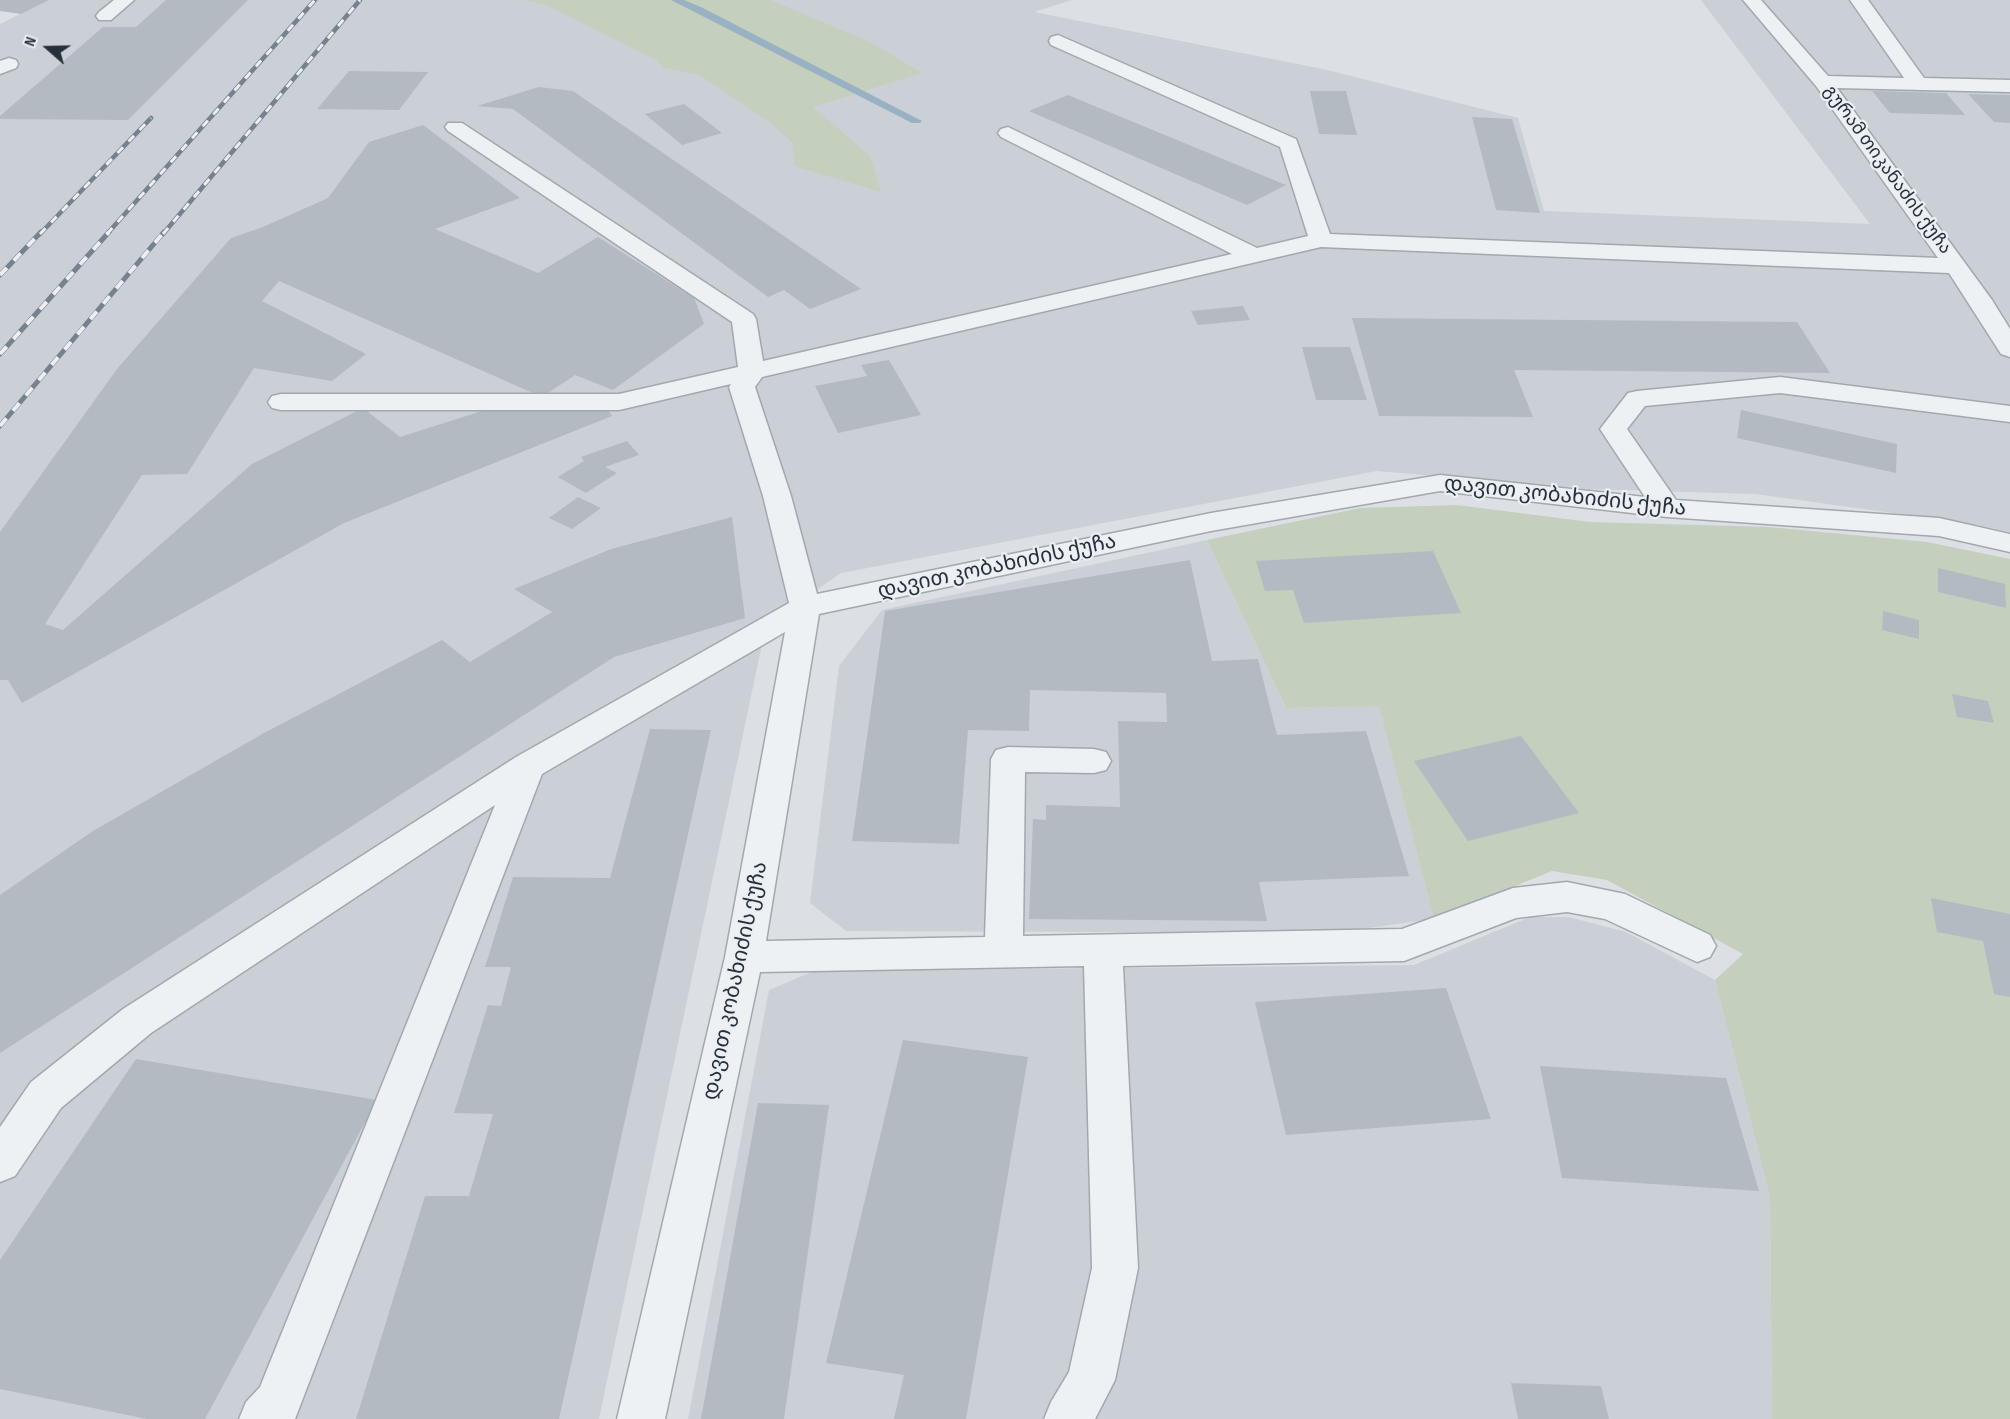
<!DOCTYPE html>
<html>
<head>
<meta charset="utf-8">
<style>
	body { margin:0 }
	#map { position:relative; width:2010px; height:1419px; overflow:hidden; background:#dce0e5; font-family:"Sofia Sans Condensed",sans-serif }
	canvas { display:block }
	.north { position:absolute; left:18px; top:18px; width:60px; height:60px; -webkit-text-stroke:4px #ebeff3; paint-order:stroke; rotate:290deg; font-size:16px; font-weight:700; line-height:24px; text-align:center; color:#26303a }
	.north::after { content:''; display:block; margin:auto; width:21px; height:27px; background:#26303a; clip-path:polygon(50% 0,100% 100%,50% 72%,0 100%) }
</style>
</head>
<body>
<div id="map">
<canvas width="2010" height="1419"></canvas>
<div class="north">N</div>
</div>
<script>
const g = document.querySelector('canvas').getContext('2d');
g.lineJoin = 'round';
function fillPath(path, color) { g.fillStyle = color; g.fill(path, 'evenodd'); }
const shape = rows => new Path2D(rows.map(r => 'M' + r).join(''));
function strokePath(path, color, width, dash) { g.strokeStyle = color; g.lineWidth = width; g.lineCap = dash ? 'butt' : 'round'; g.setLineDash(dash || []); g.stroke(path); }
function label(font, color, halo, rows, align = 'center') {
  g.font = font + ' "Sofia Sans Condensed","Noto Sans Georgian",sans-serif'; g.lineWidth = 4.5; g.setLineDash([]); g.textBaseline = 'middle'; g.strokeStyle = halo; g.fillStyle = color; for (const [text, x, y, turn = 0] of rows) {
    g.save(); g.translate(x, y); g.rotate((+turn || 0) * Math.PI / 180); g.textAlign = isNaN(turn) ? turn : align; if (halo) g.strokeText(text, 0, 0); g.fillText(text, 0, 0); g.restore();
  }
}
const built = shape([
	[49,0,1072,0,1034,12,1323,69,1518,118,1544,211,1870,224,1701,0,2010,0,2010,532,1973,524,1755,494,1589,489,1377,471,841,573,766,625,599,1419,0,1419,0,24],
	[1207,540,1286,708,1379,705,1434,919,1332,933,846,931,810,903,839,666,882,610],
	[1530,917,1569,917,1626,932,1715,980,1770,1198,1772,1419,688,1419,769,990,814,971,1414,965]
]);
const green = shape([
	[525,0,770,0,868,41,922,73,813,107,870,156,881,192,795,166,793,143,772,124,700,75,665,68,656,60,547,5],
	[1457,505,1590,522,1769,527,1927,542,2010,559,2010,1419,1772,1419,1770,1198,1715,980,1743,954,1607,880,1552,871,1434,919,1379,706,1286,708,1207,540,1360,508]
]);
const stream = shape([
	[671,0,684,0,703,8,922,121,920,123,912,123,671,0]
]);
const building = shape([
	[0,0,49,0,21,14,0,11],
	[166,0,248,0,128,120,0,119,0,116,103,27,136,27],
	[349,71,428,72,399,110,317,109],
	[539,87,573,91,861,289,810,309,784,290,768,297,513,109,477,106],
	[1310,91,1346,91,1357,135,1319,134],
	[1872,91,1946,93,1965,115,1890,113],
	[1968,94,2010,95,2010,123,1994,122],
	[1068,95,1286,185,1247,205,1029,111],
	[684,104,722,133,682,145,645,114],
	[1472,117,1512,119,1540,213,1496,210],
	[423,125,520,198,435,229,538,273,598,237,694,298,704,324,613,390,575,375,542,397,279,281,262,301,366,354,332,381,254,368,187,474,142,475,45,624,63,630,252,464,363,408,400,437,482,411,608,409,612,416,344,523,22,703,8,680,0,680,0,532,117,369,231,238,263,227,328,198,369,142],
	[1243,306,1250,320,1198,325,1191,311],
	[1352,318,1797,322,1830,373,1514,370,1533,417,1379,416],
	[1302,347,1350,347,1367,400,1316,400],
	[889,360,921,415,838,433,815,386,867,376,861,365],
	[1741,410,1897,444,1896,473,1737,438],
	[627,441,639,455,605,467,617,473,586,493,558,477,584,461,581,457],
	[578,497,601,508,572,529,549,518],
	[732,517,745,618,614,657,0,1053,0,895,93,831,264,733,442,640,470,662,552,612,514,589,611,549],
	[1433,551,1461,613,1304,623,1293,590,1265,591,1256,561],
	[1190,560,1212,661,1258,659,1277,735,1366,731,1409,876,1259,882,1267,921,1029,919,1033,819,1046,820,1046,805,1120,807,1118,721,1167,722,1166,693,1030,690,1029,731,968,730,959,844,852,841,885,611],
	[1938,568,2005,584,2006,608,1938,592],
	[1883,611,1919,620,1919,639,1882,630],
	[1952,694,1988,701,1994,723,1957,717],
	[650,729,711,730,559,1419,356,1419,425,1196,469,1196,493,1114,454,1113,488,1005,501,1006,511,967,485,967,513,877,610,878],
	[1521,736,1579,813,1468,841,1414,761],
	[1931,898,2010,914,2010,997,1994,994,1983,941,1937,932],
	[1446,988,1491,1119,1286,1135,1255,1002],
	[903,1040,1028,1057,966,1419,894,1419,904,1375,826,1363],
	[136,1059,377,1100,205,1419,147,1419,0,1389,0,1260],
	[1540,1066,1726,1078,1759,1191,1562,1178],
	[758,1103,829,1105,784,1419,701,1419],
	[1511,1383,1601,1386,1609,1419,1518,1419]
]);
const minor = shape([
	[114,0,134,0,111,20,99,20,96,16,99,12,114,0],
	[1743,0,1761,0,1828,76,1904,78,1850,0,1868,0,1924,78,2010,80,2010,92,1837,88,1992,300,2010,329,2010,357,2001,354,1949,273,1321,247,762,377,755,387,791,496,817,594,1211,513,1440,475,1645,497,1600,429,1628,393,1637,391,1780,377,2010,406,2010,422,1780,393,1645,406,1627,429,1676,500,1939,518,2010,534,2010,552,1939,536,1667,517,1440,491,1211,531,819,614,766,941,985,937,991,759,996,750,1008,747,1094,749,1106,752,1111,761,1106,770,1094,773,1025,772,1023,936,1402,929,1513,888,1567,882,1625,894,1710,935,1716,946,1710,957,1697,962,1605,919,1567,912,1516,918,1404,961,1123,966,1138,1268,1115,1380,1095,1419,1044,1419,1051,1402,1069,1372,1092,1268,1084,966,760,972,665,1419,617,1419,725,957,785,632,542,774,295,1419,239,1419,246,1402,260,1387,495,805,151,1033,61,1108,15,1176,0,1182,0,1127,31,1082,123,1009,516,757,789,603,763,496,729,387,731,384,619,410,281,410,272,408,268,402,272,396,281,394,619,394,738,367,732,322,448,131,445,127,448,123,462,123,753,314,756,319,763,361,1232,254,1001,137,998,133,1001,129,1008,127,1257,248,1308,236,1280,147,1051,45,1049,41,1051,37,1058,35,1296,139,1330,234,1938,258,1816,86,1743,0],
	[9,58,16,60,18,64,16,68,0,74,0,61,9,58]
]);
const railFar1 = shape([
	[40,234,151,118],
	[107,234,315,0],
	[163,234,360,0]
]);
const rail = shape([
	[0,275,41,232],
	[0,354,109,232],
	[0,426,164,232]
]);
const farStreetnames = [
	["გურამ თიკანაძის ქუჩა",1887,170,54]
];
const streetNames = [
	["დავით კობახიძის ქუჩა",1565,497,6],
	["დავით კობახიძის ქუჩა",997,567,-12],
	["დავით კობახიძის ქუჩა",736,981,-78]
];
fillPath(built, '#cad0d6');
fillPath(green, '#c4cfbd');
fillPath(stream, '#98b2c4');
fillPath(building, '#b3bac2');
strokePath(minor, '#a2a8ae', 3);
fillPath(minor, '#eef1f4');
strokePath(railFar1, '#76828e', 4.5);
strokePath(rail, '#76828e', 5);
strokePath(railFar1, '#ebeff3', 3, [8]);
strokePath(rail, '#ebeff3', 4, [10]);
label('18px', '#26303a', '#ebeff3', farStreetnames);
label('21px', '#26303a', '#ebeff3', streetNames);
</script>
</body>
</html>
